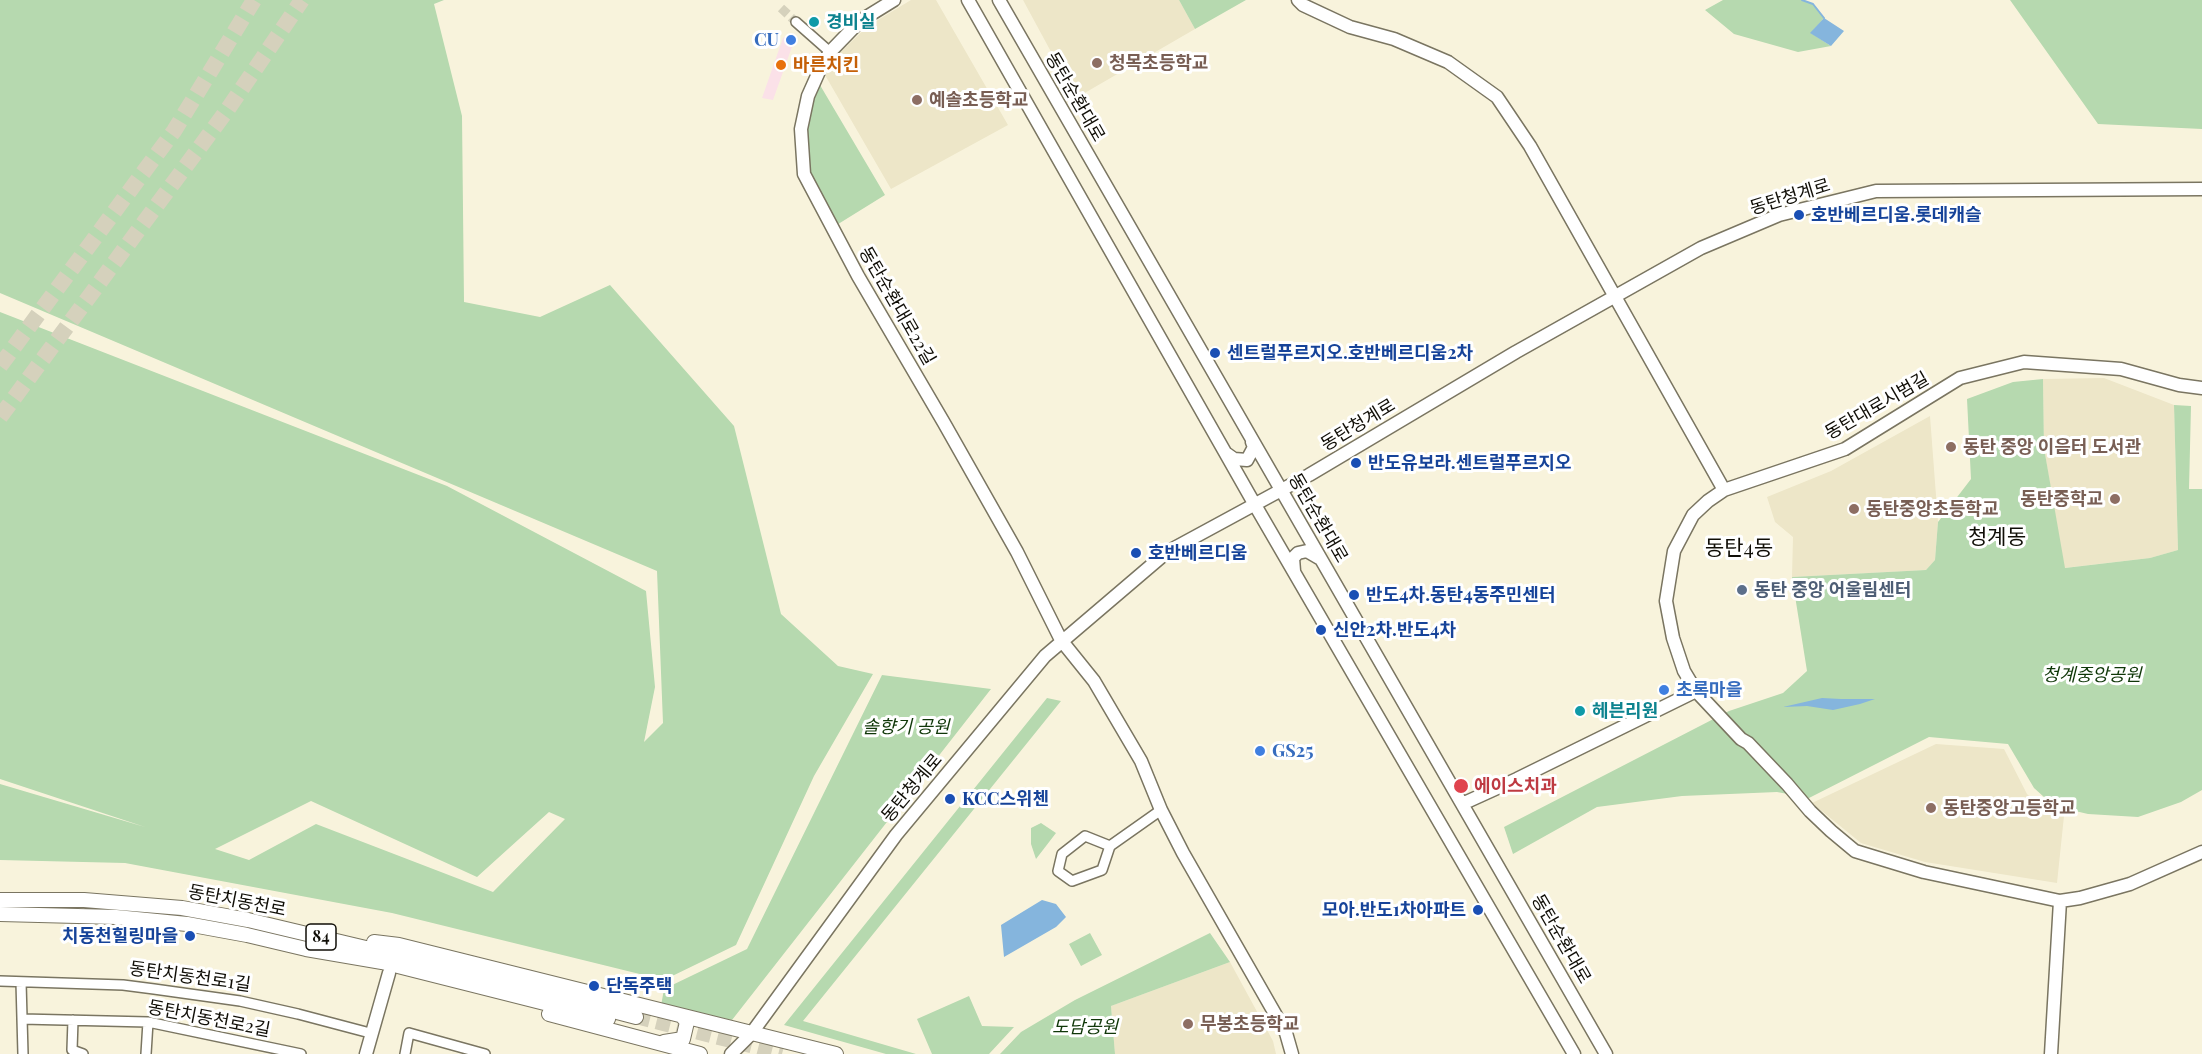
<!DOCTYPE html>
<html>
<head>
<meta charset="utf-8">
<style>
	body { margin:0 }
	canvas { display:block; background:#f8f3dc }
</style>
</head>
<body>
<canvas width="2202" height="1054"></canvas>
<script>
const g = document.querySelector('canvas').getContext('2d');
g.lineJoin = 'round';
function fillPath(path, color) { g.fillStyle = color; g.fill(path, 'evenodd'); }
const shape = rows => new Path2D(rows.map(r => 'M' + r).join(''));
function strokePath(path, color, width, dash) { g.strokeStyle = color; g.lineWidth = width; g.lineCap = dash ? 'butt' : 'round'; g.setLineDash(dash || []); g.stroke(path); }
function label(font, color, halo, rows, align = 'center') {
  g.font = font + ' "Playfair Display","Noto Sans KR",serif'; g.lineWidth = 6; g.setLineDash([]); g.textBaseline = 'middle'; g.strokeStyle = halo; g.fillStyle = color; for (const [text, x, y, turn = 0] of rows) {
    g.save(); g.translate(x, y); g.rotate((+turn || 0) * Math.PI / 180); g.textAlign = isNaN(turn) ? turn : align; if (halo) g.strokeText(text, 0, 0); g.fillText(text, 0, 0); g.restore();
  }
}
const commercial = shape([
	[791,33,797,40,793,44,773,100,762,98,783,38]
]);
const built = shape([
	[911,0,936,0,1008,125,891,189,825,75,835,57,868,26],
	[1023,0,1179,0,1195,29,1076,98],
	[2104,378,2174,405,2178,550,2150,558,2064,568,2044,448,2043,379],
	[1930,416,1938,522,1935,560,1926,570,1792,577,1793,537,1775,522,1767,497,1831,471],
	[1936,744,2004,749,2027,794,2048,814,2064,816,2057,883,1925,862,1861,843,1812,803],
	[1230,962,1273,1041,1276,1054,1115,1054,1111,1006]
]);
const green = shape([
	[0,0,444,0,434,4,462,116,464,302,540,317,610,285,734,426,781,614,838,666,873,674,814,776,736,945,664,980,392,913,125,863,0,860,0,784,145,827,0,779,0,312,447,486,646,591,655,687,644,742,663,723,657,571,0,293],
	[311,801,477,877,549,812,565,819,493,892,316,824,249,860,215,849],
	[1179,0,1246,0,1195,29],
	[1723,0,1802,0,1813,4,1824,18,1811,33,1831,46,1798,52,1734,34,1705,10],
	[2010,0,2202,0,2202,129,2098,124],
	[817,80,885,195,835,226,811,185,804,129],
	[2043,379,2044,448,2065,568,2150,558,2178,550,2174,405,2191,406,2189,489,2202,489,2202,790,2181,802,2138,817,2088,814,2054,806,2034,788,2008,744,1929,737,1809,798,1777,792,1682,796,1597,807,1513,854,1504,827,1729,711,1783,693,1807,671,1792,577,1926,570,1935,560,1938,522,1971,479,1967,399,2013,382],
	[882,675,991,689,732,1020,661,1006,664,989,747,949],
	[1047,698,1061,701,803,1021,916,1054,886,1054,784,1025],
	[1041,823,1056,833,1036,859,1031,844,1031,828],
	[1090,933,1102,955,1081,966,1069,944],
	[1210,933,1230,962,1111,1006,1115,1054,1000,1054,1021,1032,1075,1000],
	[969,996,982,1026,1014,1027,989,1054,932,1054,917,1019]
]);
const water = shape([
	[1824,18,1844,31,1831,46,1810,33],
	[1822,698,1841,699,1875,699,1860,704,1833,710,1807,706,1783,707],
	[1042,900,1056,904,1066,917,1056,927,1004,957,1001,925]
]);
const stream = shape([
	[1802,0,1813,4,1824,18]
]);
const streetTunnel = shape([
	[781,8,796,22]
]);
const primaryTunnel = shape([
	[636,1017,782,1054]
]);
const highwayTunnel = shape([
	[0,366,174,131,254,0],
	[0,417,228,109,302,0]
]);
const street = shape([
	[796,22,830,52],
	[1110,846,1102,870,1072,881,1058,871,1062,854,1085,836,1110,846,1161,810],
	[0,981,123,985,154,989,240,1001,298,1014,370,1033],
	[21,982,23,1054],
	[22,1019,148,1022,301,1054],
	[73,1020,72,1050,83,1054],
	[146,1054,148,1022],
	[405,1054,409,1033,485,1054]
]);
const secondary = shape([
	[894,0,860,21,830,52,821,67,808,96,801,129,804,174,858,276,944,423,1017,552,1061,640,1094,681,1141,761,1161,810,1183,853,1286,1033,1292,1054],
	[968,0,1255,505,1574,1054],
	[999,0,1606,1054],
	[1298,0,1303,5,1350,27,1394,39,1448,62,1497,97,1530,146,1724,490],
	[2202,388,2179,385,2121,369,2024,362,1960,378,1845,449,1724,490,1708,501,1693,515,1674,551,1666,601,1673,638,1684,671,1696,691,1741,739,1748,743,1787,784,1810,811,1831,831,1855,851,1924,872,2060,901,2080,898,2130,884,2202,852],
	[1227,454,1234,459,1247,460,1254,447,1252,442],
	[1294,571,1293,558,1298,553,1307,551,1319,558],
	[1462,804,1517,779,1696,691],
	[366,1054,389,973],
	[731,1054,751,1034,896,835,1045,656,1167,552,1309,475,1516,352,1701,248,1779,215,1876,191,2202,189],
	[2051,1054,2060,901]
]);
const primary = shape([
	[0,900,84,900,182,908,248,920,429,963,636,1017],
	[0,914,116,917,187,924,247,935,306,949,382,962,608,1019],
	[374,942,399,945,836,1054],
	[549,1014,700,1054],
	[664,1042,683,1039,687,1022,682,1016]
]);
const markers = [
	[814,22,6,"#0f9aa8"],
	[791,40,6,"#3f7fe0"],
	[1097,63,6,"#8d6e63"],
	[781,65,6,"#e8710a"],
	[917,100,6,"#8d6e63"],
	[1799,215,6,"#1a4fb4"],
	[1215,353,6,"#1a4fb4"],
	[1951,447,6,"#8d6e63"],
	[1356,463,6,"#1a4fb4"],
	[2115,499,6,"#8d6e63"],
	[1854,509,6,"#8d6e63"],
	[1136,553,6,"#1a4fb4"],
	[1742,590,6,"#5c6f8a"],
	[1354,595,6,"#1a4fb4"],
	[1321,630,6,"#1a4fb4"],
	[1664,690,6,"#3f7fe0"],
	[1580,711,6,"#0f9aa8"],
	[1260,751,6,"#3f7fe0"],
	[1461,786,8,"#e0444e"],
	[950,799,6,"#1a4fb4"],
	[1931,808,6,"#8d6e63"],
	[1478,910,6,"#1a4fb4"],
	[190,936,6,"#1a4fb4"],
	[594,986,6,"#1a4fb4"],
	[1188,1024,6,"#8d6e63"]
];
const shields = [
	[321,937,30]
];
const shieldNames = [
	["84",321,937]
];
const cultureNames = [
	["경비실",826,22],
	["헤븐리원",1592,711]
];
const shopNames = [
	["CU",779,40,"right"],
	["초록마을",1676,690],
	["GS25",1272,751]
];
const educationNames = [
	["청목초등학교",1109,63],
	["예솔초등학교",929,100],
	["동탄 중앙 이음터 도서관",1963,447],
	["동탄중학교",2103,499,"right"],
	["동탄중앙초등학교",1866,509],
	["동탄중앙고등학교",1943,808],
	["무봉초등학교",1200,1024]
];
const foodNames = [
	["바른치킨",793,65]
];
const streetNames = [
	["동탄순환대로",1075,97,60],
	["동탄청계로",1790,197,-17],
	["동탄순환대로22길",897,306,60],
	["동탄대로시범길",1877,406,-30],
	["동탄청계로",1358,425,-31],
	["동탄순환대로",1318,518,60],
	["동탄청계로",912,788,-50],
	["동탄치동천로",237,901,11],
	["동탄순환대로",1561,939,60],
	["동탄치동천로1길",190,977,8],
	["동탄치동천로2길",209,1019,11]
];
const transitNames = [
	["호반베르디움.롯데캐슬",1811,215],
	["센트럴푸르지오.호반베르디움2차",1227,353],
	["반도유보라.센트럴푸르지오",1368,463],
	["호반베르디움",1148,553],
	["반도4차.동탄4동주민센터",1366,595],
	["신안2차.반도4차",1333,630],
	["KCC스위첸",962,799],
	["모아.반도1차아파트",1466,910,"right"],
	["치동천힐링마을",178,936,"right"],
	["단독주택",606,986]
];
const serviceNames = [
	["동탄 중앙 어울림센터",1754,590]
];
const parkNames = [
	["청계중앙공원",2092,675],
	["솔향기 공원",906,727],
	["도담공원",1085,1027]
];
const healthNames = [
	["에이스치과",1474,786]
];
const quarterNames = [
	["청계동",1997,537],
	["동탄4동",1739,548]
];
fillPath(commercial, '#fbe1e8');
fillPath(built, '#ede6c8');
fillPath(green, '#b6d9af');
fillPath(water, '#85b5dd');
strokePath(stream, '#85b5dd', 2);
strokePath(streetTunnel, '#d5d1bc', 9, [9, 4.5]);
strokePath(primaryTunnel, '#d5d1bc', 14, [14, 7]);
strokePath(highwayTunnel, '#d5d1bc', 16, [16, 8]);
strokePath(street, '#7a7561', 12);
strokePath(secondary, '#7a7561', 15);
strokePath(primary, '#7a7561', 16);
strokePath(street, '#fff', 9);
strokePath(secondary, '#fff', 12);
strokePath(primary, '#fff', 14);
for (const [x, y, r, color] of markers) { const dot = new Path2D(); dot.arc(x, y, r, 0, 2 * Math.PI); g.fillStyle = color; g.fill(dot); strokePath(dot, '#fff', 2); }
for (const [x, y, w] of shields) { const box = new Path2D(); box.roundRect(x - w / 2, y - 13, w, 26, 4.5); g.fillStyle = '#fff'; g.fill(box); strokePath(box, '#100e07', 1.5); }
label('bold 16px', '#100e07', null, shieldNames);
label('bold 18px', '#0d838f', '#fff', cultureNames, 'left');
label('bold 18px', '#366cbe', '#fff', shopNames, 'left');
label('bold 18px', '#785e54', '#fff', educationNames, 'left');
label('bold 18px', '#c56008', '#fff', foodNames, 'left');
label('18px', '#100e07', '#fff', streetNames);
label('bold 18px', '#164399', '#fff', transitNames, 'left');
label('bold 18px', '#4e5e75', '#fff', serviceNames, 'left');
label('italic 18px', '#0f3708', '#fff', parkNames);
label('bold 18px', '#be3a42', '#fff', healthNames, 'left');
label('21px', '#100e07', '#fff', quarterNames);
</script>
</body>
</html>
